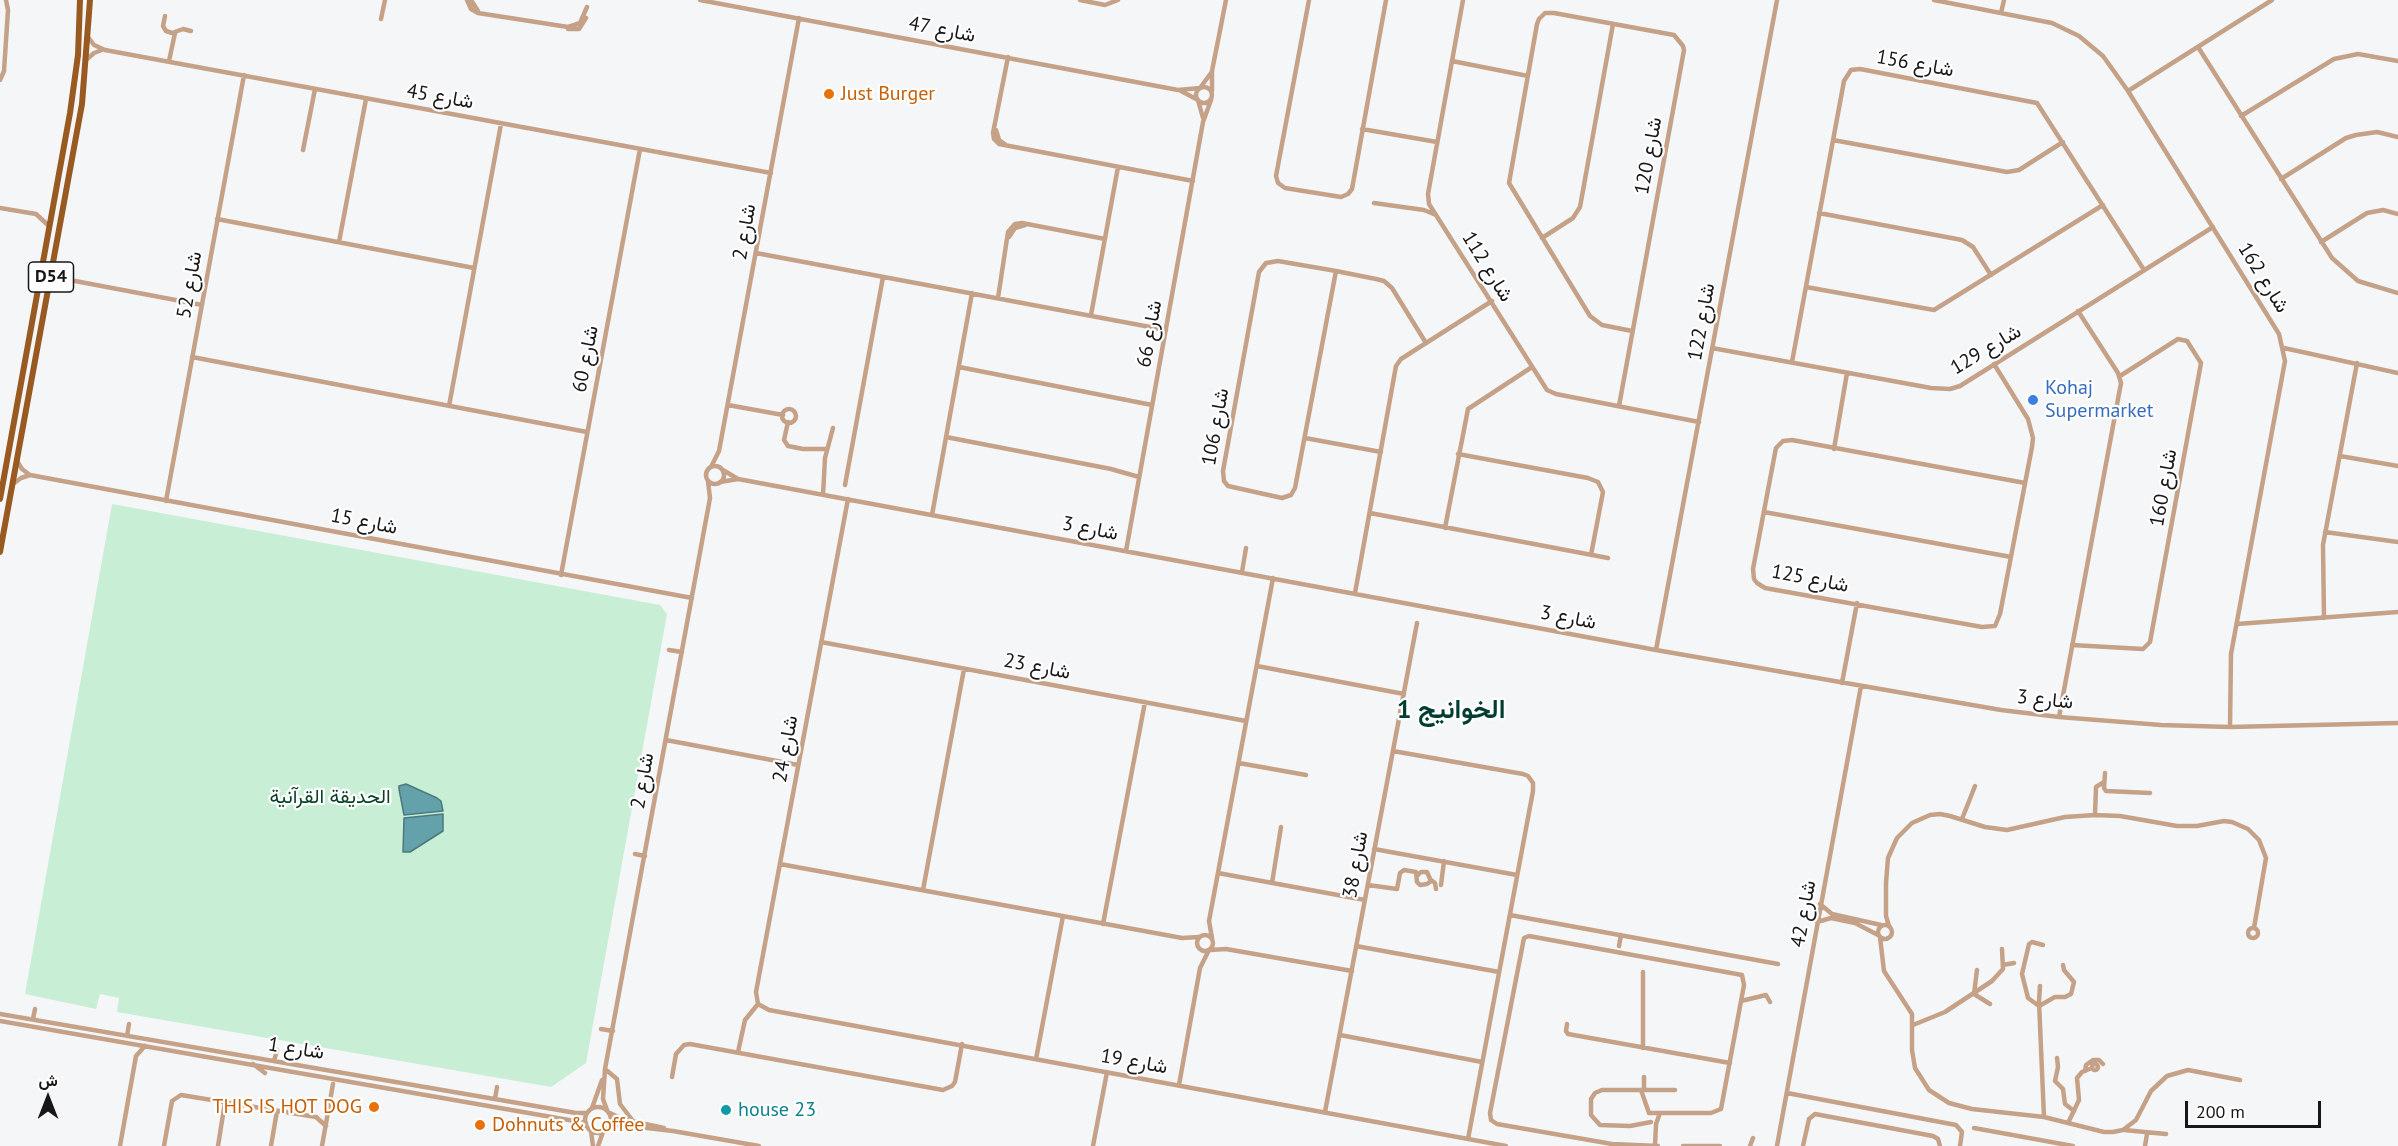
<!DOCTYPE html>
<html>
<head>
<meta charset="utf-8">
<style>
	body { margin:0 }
	#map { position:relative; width:2398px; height:1146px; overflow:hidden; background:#f5f6f8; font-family:"PT Sans",Vazirmatn,sans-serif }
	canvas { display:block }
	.north { position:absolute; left:18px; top:1068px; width:60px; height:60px; -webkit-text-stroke:4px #fff; paint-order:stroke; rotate:0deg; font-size:16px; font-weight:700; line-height:24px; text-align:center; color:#171718 }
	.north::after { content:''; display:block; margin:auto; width:21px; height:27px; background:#171718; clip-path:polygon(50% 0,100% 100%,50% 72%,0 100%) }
	.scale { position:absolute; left:2185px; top:1101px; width:136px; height:27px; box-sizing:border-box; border:3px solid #171718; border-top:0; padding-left:8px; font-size:18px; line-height:21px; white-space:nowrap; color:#171718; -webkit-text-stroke:4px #fff; paint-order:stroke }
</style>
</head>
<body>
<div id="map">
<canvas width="2398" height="1146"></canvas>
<div class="north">ش</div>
<div class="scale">200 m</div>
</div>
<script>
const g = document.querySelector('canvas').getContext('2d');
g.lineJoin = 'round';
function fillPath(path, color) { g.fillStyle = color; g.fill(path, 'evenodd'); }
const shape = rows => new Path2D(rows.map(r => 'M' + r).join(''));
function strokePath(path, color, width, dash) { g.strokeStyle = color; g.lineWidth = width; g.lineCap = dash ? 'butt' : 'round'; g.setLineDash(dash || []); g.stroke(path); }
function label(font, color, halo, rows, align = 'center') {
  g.font = font + ' "PT Sans",Vazirmatn,sans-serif'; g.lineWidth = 4.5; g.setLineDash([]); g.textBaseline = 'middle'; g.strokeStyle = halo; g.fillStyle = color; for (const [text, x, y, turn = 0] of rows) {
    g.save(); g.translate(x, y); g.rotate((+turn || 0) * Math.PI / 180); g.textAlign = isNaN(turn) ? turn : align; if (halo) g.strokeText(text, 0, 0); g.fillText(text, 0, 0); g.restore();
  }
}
const green = shape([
	[112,504,660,605,667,614,586,1063,551,1087,117,1012,119,998,100,994,96,1009,25,994]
]);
const water = shape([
	[406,784,437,798,441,801,443,811,404,815,399,789,399,786,406,784],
	[443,814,443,831,410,852,403,852,404,818,443,814]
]);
const minor = shape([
	[467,0,471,9,478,13,568,27,580,23,587,7],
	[471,0,478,11],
	[700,0,1178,90,1200,88],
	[1080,0,1105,5,1118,0],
	[1309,0,1276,176,1278,183,1285,188,1341,197,1348,194,1352,189,1386,0],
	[1463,0,1428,194,1429,204,1547,390,1556,394,1699,422],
	[1934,0,2052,23,2079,36,2103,56,2128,91,2279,334,2285,361,2231,654,2230,727],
	[2001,13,2004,0],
	[165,16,163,26,166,31,172,33,183,29,191,31],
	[381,19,385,0],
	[568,29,579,29,586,18],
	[88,37,94,45,105,50,771,173],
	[2198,47,2332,258,2358,281,2398,293],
	[1008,57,993,133,994,139,999,144,1193,181],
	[86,60,94,53,102,50],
	[169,61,175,33],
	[1452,61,1528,76],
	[0,80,4,71,8,10,6,0],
	'1196 95a8 8 0 1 1 16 0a8 8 0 1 1-16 0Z',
	[1200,88,1211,73],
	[1181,91,1198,100],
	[1212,91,1212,71,1226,0],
	[2128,91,2272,0],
	[1198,100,1203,118],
	[2241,116,2334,59,2358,54,2398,61],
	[1362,129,1437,142],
	[996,130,999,140,1006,145],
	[1833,140,2007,172,2019,170,2063,142],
	[303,150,315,89],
	[2281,179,2346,138,2356,135,2377,132,2398,137],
	[1374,203,1424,210,1436,215],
	[0,208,36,214,49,226],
	[1819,213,1962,240,1973,247,1991,275],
	[217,219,474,268],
	[1009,237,1015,228,1025,225],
	[1542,238,1573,218,1580,207,1613,24],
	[339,242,366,99],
	[2321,242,2367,213,2383,210,2398,214],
	[756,253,1166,330],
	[1336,271,1295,488,1291,495,1282,498,1228,486,1224,481,1223,471,1259,272,1266,263,1278,261,1336,271,1376,279,1384,281,1392,288,1426,343],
	[75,281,202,305],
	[1806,287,1934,310,2103,205],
	[998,298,1008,232,1015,224,1022,223,1105,239],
	[1091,315,1118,167],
	[1712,348,1931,388,1950,389,1960,386,2213,227],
	[2284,348,2398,373],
	[192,357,587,432],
	[1792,362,1844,81,1851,70,1860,69,2037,103,2144,270],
	[1994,364,2028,419,2033,438,2032,447,2000,614,1995,626,1982,627,1765,588,1757,583,1754,579,1753,569,1775,453,1776,448,1783,441,1792,440,2025,483],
	[959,367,1152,405],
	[728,405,783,415],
	[449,406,501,124],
	[1619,406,1684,50,1683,46,1674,35,1554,13,1545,13,1539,19,1537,24,1509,183,1590,316,1602,325,1632,331],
	'782 416a7 7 0 1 1 14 0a7 7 0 1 1-14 0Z',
	[788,422,784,440,788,446,803,449,827,449],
	[946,437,1111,469,1139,477],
	[1305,438,1381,452],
	[1834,449,1847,373],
	[1458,454,1588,478,1598,482,1603,492,1591,555],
	[2340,456,2398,466],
	[17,461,22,469,30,475,692,598],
	'706 475a9 9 0 1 1 18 0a9 9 0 1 1-18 0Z',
	[711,467,719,451,799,18],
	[723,470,738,479,1656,650,2001,710,2059,717,2161,725,2230,727,2398,723],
	[720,482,738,479],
	[13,484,21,478,30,475],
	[845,485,883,277],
	[823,495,825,458,833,428],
	[166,501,244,75],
	[1764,512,2011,557],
	[1370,513,1608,558],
	[932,515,972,293],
	[1445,528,1468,409,1532,367],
	[2325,532,2398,542],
	[1126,551,1203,122,1211,100],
	[1242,572,1246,548],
	[561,575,640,149],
	[1355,593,1396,366,1401,359,1492,301],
	[2324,618,2323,545,2357,363],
	[2237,624,2398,612],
	[821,642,1246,721],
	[2072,645,2143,649,2150,642,2201,363,2187,341,2178,339,2120,376],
	[669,650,682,652],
	[1656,650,1777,0],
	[1257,666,1404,694],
	[1842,683,1857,603],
	[2059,717,2121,383,2118,373,2078,311],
	[666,740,798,765],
	[1393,751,1523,774,1528,776,1533,783,1533,791,1468,1139],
	[1239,763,1306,775],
	[2105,773,2104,788,2106,791,2150,793],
	[2095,815,2096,787,2104,782],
	[1962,819,1975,786],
	[1374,849,1517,875],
	[635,854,645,856],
	[780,864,1182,938,1199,937],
	[1218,873,1365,900],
	[1431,880,1435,883,1436,889],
	[1272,883,1281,827],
	[1368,885,1397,889,1400,873,1404,870,1416,872,1417,882,1420,885,1427,884,1431,881,1427,872,1421,872,1418,875],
	[1441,885,1444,861],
	[923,890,964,669],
	[1820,904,1832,914,1881,925],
	[1510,915,1778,964],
	[1817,922,1831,918,1855,923,1878,935],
	[1103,924,1145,702],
	'1878 932a7 7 0 1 1 14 0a7 7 0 1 1-14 0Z',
	[1889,926,1886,916,1886,883,1888,858,1897,838,1912,823,1930,815,1940,814,1950,816,1985,827,2007,830,2065,817,2095,815,2120,816,2177,826,2197,826,2224,821,2232,822,2248,829,2259,840,2266,858,2254,928],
	'2248 933a5 5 0 1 1 10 0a5 5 0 1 1-10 0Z',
	'1197 943a8 8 0 1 1 16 0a8 8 0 1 1-16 0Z',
	[1880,937,1884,971,1912,1014,1912,1050,1915,1068,1929,1090,1949,1103,1972,1109,2044,1117,2104,1132,2113,1132,2123,1130,2136,1120,2151,1091,2167,1076,2188,1070,2240,1080],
	[1212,938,1209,921,1273,578],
	[2043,945,2032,942,2029,944,2022,974,2028,998,2039,1006,2055,997,2065,997,2071,994,2074,982,2064,970,2063,965],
	[1356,946,1499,972],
	[1619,946,1621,935],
	[1210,950,1226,949,1352,971],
	[2003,965,2014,963],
	[1977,970,1974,994,1990,1004],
	[2040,986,2039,1002,2044,1117],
	[1741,1001,1766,995,1770,1002],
	[758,1004,769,1010,1506,1146],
	[758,1004,756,992,848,499],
	[0,1014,576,1113,587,1113],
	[33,1019,35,1009],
	[0,1021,586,1123],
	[1567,1024,1566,1031,1568,1034,1730,1063],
	[1913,1025,1945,1012,1992,981,2003,969,2002,949],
	[601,1029,613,1031],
	[1340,1035,1482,1062],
	[127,1036,129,1024],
	[1643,1048,1643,972],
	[738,1052,745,1020,758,1004],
	[2057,1058,2058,1067,2055,1081,2063,1089,2065,1104,2074,1111],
	[1036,1059,1063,916],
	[274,1061,277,1050],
	'2092 1067a3 3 0 1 1 6 0a3 3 0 1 1-6 0Z',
	[253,1064,265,1073],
	[605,1069,617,1079,620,1104,633,1121],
	[2085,1071,2086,1065,2093,1060,2099,1060,2103,1064],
	[672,1077,676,1054,684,1045,690,1044,943,1090,952,1086,955,1082,962,1044],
	[1644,1077,1644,1090],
	[1179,1085,1200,968,1209,950],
	[1641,1090,1649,1113],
	[1787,1093,1956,1125,1962,1132,1960,1146],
	[495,1099,497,1087],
	'585 1120a13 13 0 1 1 26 0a13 13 0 1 1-26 0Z',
	[592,1108,602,1080],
	[607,1110,603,1099,605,1069,710,498,708,481],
	[1325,1112,1417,623],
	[610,1113,622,1119,664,1128],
	[1649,1113,1711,1113,1721,1109,1744,985,1742,975,1529,936,1524,938,1490,1113,1491,1120,1497,1124,1612,1144,1658,1146],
	[1651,1122,1630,1126,1600,1125,1591,1115,1591,1099,1595,1093,1602,1090,1675,1090],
	[2068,1123,2079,1100,2077,1078,2082,1072,2092,1068],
	[609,1127,621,1125,673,1131,759,1146],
	[1974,1128,2073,1146],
	[2124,1130,2166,1134],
	[591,1131,593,1146],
	[120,1146,136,1056,145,1046],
	[164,1146,172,1101,181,1095,316,1117,326,1126],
	[218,1146,225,1102],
	[271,1146,277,1111],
	[322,1146,333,1084],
	[598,1146,603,1132],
	[1093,1146,1107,1072],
	[1655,1146,1656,1124,1660,1113],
	[1683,1146,1720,1146],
	[1750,1146,1753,1138],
	[1777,1146,1861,686],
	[1803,1146,1809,1119,1815,1114,1933,1136,1938,1139,1940,1146],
	[2145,1146,2147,1134]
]);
const major = shape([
	[0,499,70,113,78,55,80,0],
	[0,552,82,104,90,0]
]);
const markers = [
	[829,94,6,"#e8710a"],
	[2033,400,6,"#3f7fe0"],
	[374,1107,6,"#e8710a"],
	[726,1110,6,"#0f9aa8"],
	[480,1125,6,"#e8710a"]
];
const shields = [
	[51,277,45]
];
const shieldNames = [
	["D54",51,277]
];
const streetNames = [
	["شارع 47",942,30,11],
	["شارع 156",1915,64,10],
	["شارع 45",440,97,10],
	["شارع 120",1649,156,-80],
	["شارع 2",745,232,-80],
	["شارع 112",1487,267,58],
	["شارع 162",2263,278,58],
	["شارع 52",190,285,-80],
	["شارع 122",1702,322,-80],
	["شارع 66",1150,334,-80],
	["شارع 129",1986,350,-31],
	["شارع 60",586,359,-79],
	["شارع 106",1216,427,-80],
	["شارع 160",2164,488,-80],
	["شارع 15",364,522,11],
	["شارع 3",1090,529,11],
	["شارع 125",1810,579,11],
	["شارع 3",1568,618,11],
	["شارع 23",1037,667,11],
	["شارع 3",2045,700,6],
	["شارع 24",786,749,-80],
	["شارع 2",643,781,-80],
	["شارع 38",1356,865,-80],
	["شارع 42",1804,914,-80],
	["شارع 1",296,1049,9],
	["شارع 19",1134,1062,10]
];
const foodNames = [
	["Just Burger",841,94],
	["THIS IS HOT DOG",362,1107,"right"],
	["Dohnuts & Coffee",492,1125]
];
const shopNames = [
	["Kohaj",2045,388],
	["Supermarket",2045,411]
];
const parkNames = [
	["الحديقة القرآنية",330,797]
];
const cultureNames = [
	["house 23",738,1110]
];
const districtNames = [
	["الخوانيج 1",1451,711]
];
fillPath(green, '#c8efd5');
fillPath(water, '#63a2aa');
strokePath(water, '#4c787e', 1.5);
strokePath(minor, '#c5a287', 4.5);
strokePath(major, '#985a21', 6);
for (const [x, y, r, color] of markers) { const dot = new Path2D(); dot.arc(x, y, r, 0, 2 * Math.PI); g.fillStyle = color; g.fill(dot); strokePath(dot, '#fff', 2); }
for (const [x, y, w] of shields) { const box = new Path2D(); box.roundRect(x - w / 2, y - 15, w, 30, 4.5); g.fillStyle = '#fff'; g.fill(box); strokePath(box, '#171718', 1.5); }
label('bold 18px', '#171718', null, shieldNames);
label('20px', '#171718', '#fff', streetNames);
label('20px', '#c56008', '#fff', foodNames, 'left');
label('20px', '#366cbe', '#fff', shopNames, 'left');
label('20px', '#0a4428', '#fff', parkNames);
label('20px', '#0d838f', '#fff', cultureNames, 'left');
label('bold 26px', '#003d33', '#fff', districtNames);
</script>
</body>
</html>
